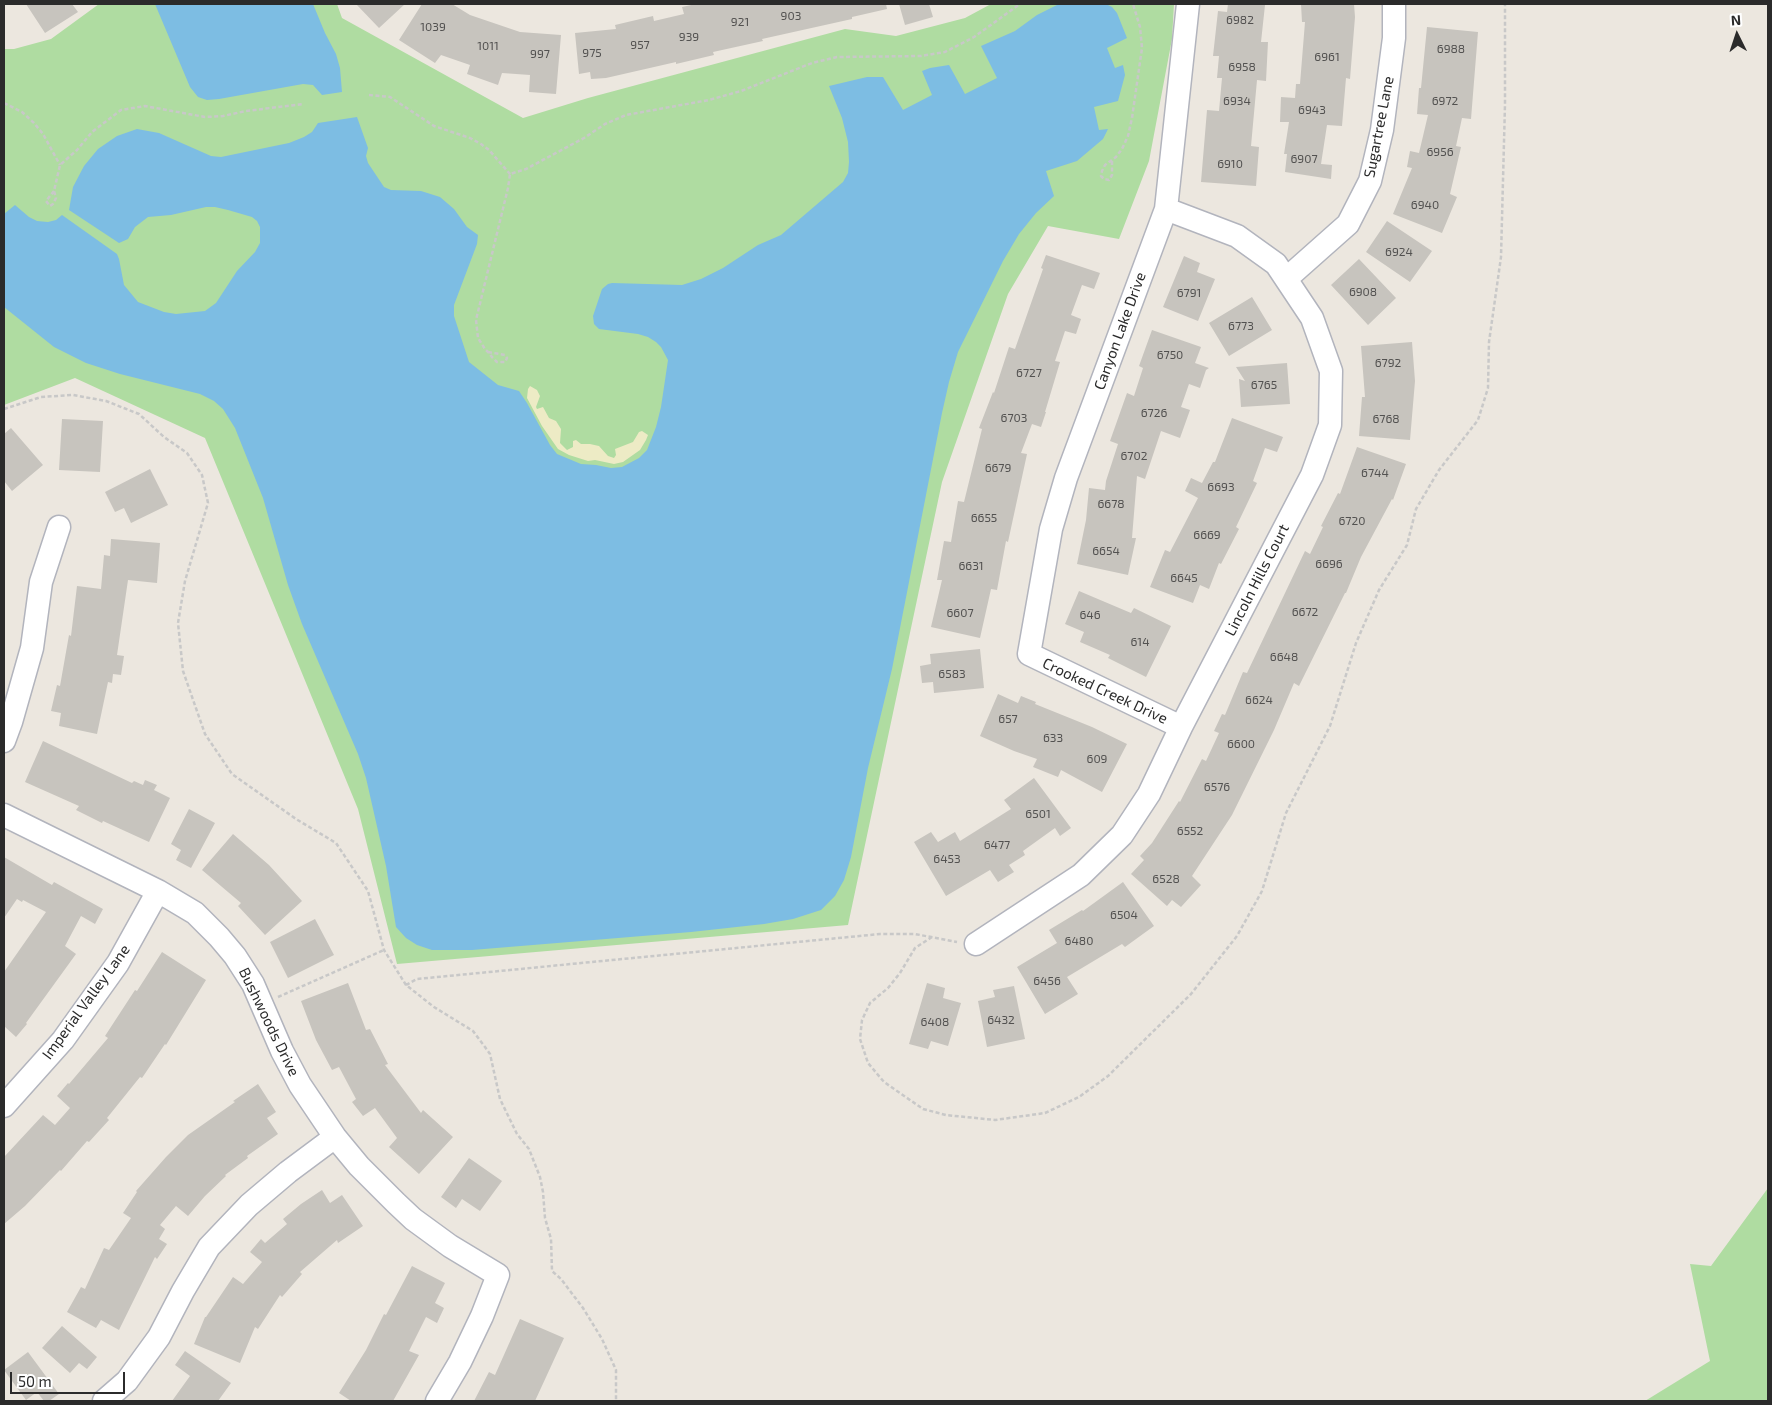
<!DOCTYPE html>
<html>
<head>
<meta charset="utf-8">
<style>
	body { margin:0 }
	#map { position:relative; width:1772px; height:1405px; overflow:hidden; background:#ece7df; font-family:"Exo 2",sans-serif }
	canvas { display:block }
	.frame { position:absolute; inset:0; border:5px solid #2b2b2b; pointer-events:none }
	.north { position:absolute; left:1712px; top:10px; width:50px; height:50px; -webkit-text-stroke:4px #fff; paint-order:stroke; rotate:356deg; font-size:14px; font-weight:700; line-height:20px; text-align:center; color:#2b2b2b }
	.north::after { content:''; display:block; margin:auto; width:18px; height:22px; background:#2b2b2b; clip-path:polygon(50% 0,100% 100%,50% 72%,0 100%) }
	.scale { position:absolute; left:10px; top:1372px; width:115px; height:22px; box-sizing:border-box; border:2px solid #2b2b2b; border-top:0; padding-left:6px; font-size:15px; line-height:18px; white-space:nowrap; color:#2b2b2b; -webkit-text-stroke:4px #fff; paint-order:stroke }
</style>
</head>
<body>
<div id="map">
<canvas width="1772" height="1405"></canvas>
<div class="frame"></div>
<div class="north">N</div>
<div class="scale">50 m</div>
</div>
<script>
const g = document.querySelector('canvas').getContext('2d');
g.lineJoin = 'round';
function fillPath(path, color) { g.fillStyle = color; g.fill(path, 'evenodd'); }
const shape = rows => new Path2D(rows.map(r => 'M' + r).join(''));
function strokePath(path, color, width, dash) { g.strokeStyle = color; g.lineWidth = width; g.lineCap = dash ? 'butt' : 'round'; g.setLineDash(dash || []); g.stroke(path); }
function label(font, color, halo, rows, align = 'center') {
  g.font = font + ' "Exo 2",sans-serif'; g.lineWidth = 4; g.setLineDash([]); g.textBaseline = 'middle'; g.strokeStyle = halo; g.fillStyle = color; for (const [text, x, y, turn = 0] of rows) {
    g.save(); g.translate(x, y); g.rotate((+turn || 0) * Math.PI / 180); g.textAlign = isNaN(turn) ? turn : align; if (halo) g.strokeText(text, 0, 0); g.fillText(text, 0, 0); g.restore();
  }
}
const green = shape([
	[99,4,337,4,342,18,523,118,588,98,845,29,896,36,965,18,991,4,1174,4,1172,39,1149,161,1119,239,1048,226,1008,294,942,482,848,925,397,964,358,809,205,438,75,378,4,405,4,49,14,49,51,39],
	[1768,1188,1768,1401,1645,1401,1710,1361,1690,1264,1711,1266]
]);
const sand = shape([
	[530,386,537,390,540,396,536,407,537,409,543,407,549,418,556,421,561,429,560,443,567,450,573,447,573,441,576,440,581,444,590,444,599,446,608,456,614,458,616,455,615,449,633,442,639,432,642,431,648,435,646,440,640,450,623,462,614,464,595,460,588,461,569,455,558,449,542,426,527,398,528,389]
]);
const water = shape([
	[155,4,313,4,325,33,336,54,340,68,342,92,322,95,313,85,303,84,219,99,207,100,198,97,190,87],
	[1059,4,1106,4,1112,7,1117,13,1127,38,1107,48,1115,68,1123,65,1125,75,1118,101,1094,107,1099,130,1108,129,1103,139,1077,161,1046,171,1054,196,1036,213,1019,234,1003,261,958,352,949,382,942,413,892,669,868,768,851,857,844,880,835,896,821,910,793,919,764,924,691,932,472,950,432,950,417,945,406,938,396,927,386,866,366,778,358,754,302,624,288,585,263,498,235,428,223,409,214,401,200,394,120,374,86,363,54,347,4,307,4,214,15,205,29,217,37,221,48,222,56,220,62,215,117,254,119,259,124,285,138,302,164,312,176,314,205,311,216,303,237,271,255,252,260,243,260,227,257,221,252,217,228,210,215,207,206,207,171,215,148,217,135,227,128,239,119,243,69,210,73,187,84,166,98,149,117,136,137,129,159,133,211,156,221,157,289,143,304,137,312,132,318,123,357,117,368,148,366,156,368,163,384,187,391,190,421,191,440,197,454,209,467,227,478,235,477,244,454,305,454,316,469,362,498,385,519,391,527,403,550,445,557,454,581,464,596,465,611,468,622,467,639,458,647,450,656,427,661,407,668,360,661,347,656,342,648,337,638,334,599,329,594,324,593,316,602,289,608,284,612,283,682,285,701,279,723,268,758,245,781,235,843,182,848,173,849,162,848,142,842,118,829,86,867,77,883,77,903,110,932,95,922,71,930,68,949,65,965,94,997,78,981,46,1015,31,1037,15]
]);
const building = shape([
	[26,4,72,4,78,12,45,33],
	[356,4,405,4,379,28],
	[422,4,452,4,470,15,520,32,561,35,556,94,529,92,530,75,502,73,498,85,467,74,470,65,441,55,435,63,399,40],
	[696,4,886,4,887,9,852,17,852,19,762,39,763,41,713,52,714,55,676,64,676,62,606,78,591,79,590,72,579,74,575,33,616,29,615,25,653,16,654,21,684,14,682,7],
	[899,4,929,4,933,17,905,25],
	[1228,4,1265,5,1261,42,1268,42,1266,81,1257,80,1251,146,1259,147,1256,186,1201,182,1207,110,1219,111,1222,78,1217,78,1219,56,1213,56,1218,11,1227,12],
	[1301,4,1354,4,1355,17,1350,79,1346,78,1342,126,1327,125,1321,164,1332,165,1331,179,1285,172,1287,154,1284,154,1289,122,1280,122,1281,97,1295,98,1296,84,1300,84,1305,22,1302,22],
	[1427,27,1478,32,1471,119,1462,118,1456,146,1461,147,1450,194,1457,197,1442,233,1393,214,1412,168,1407,167,1410,151,1419,153,1428,115,1417,114,1419,88,1421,88],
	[1387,221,1432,251,1410,282,1366,252],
	[1046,255,1100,273,1094,289,1082,285,1071,315,1081,319,1076,334,1065,331,1055,361,1060,362,1045,412,1046,412,1041,427,1032,424,1021,453,1027,454,1008,542,1006,541,997,590,991,589,980,638,931,627,942,580,937,580,944,541,951,542,958,501,964,502,982,429,979,428,993,392,994,393,1009,347,1015,349,1043,269,1041,268],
	[1184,256,1200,263,1197,272,1215,279,1198,321,1163,307],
	[1359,259,1396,298,1368,325,1331,285],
	[1252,297,1272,330,1229,356,1209,323],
	[1152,330,1201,347,1195,363,1209,368,1206,370,1200,388,1189,384,1181,407,1190,410,1180,438,1161,431,1145,479,1137,476,1132,538,1136,538,1128,575,1077,564,1086,520,1089,488,1105,490,1106,481,1118,444,1110,441,1127,393,1134,396,1143,368,1139,366],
	[1412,342,1415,381,1410,440,1359,436,1362,397,1365,397,1361,346],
	[1287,363,1290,404,1241,407,1239,379,1245,381,1236,367],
	[1232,418,1283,437,1277,452,1265,448,1253,481,1257,483,1236,527,1239,529,1221,564,1219,563,1209,589,1200,585,1193,603,1150,587,1165,550,1170,552,1198,498,1185,491,1191,478,1202,483,1213,462,1215,462],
	[62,419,103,421,100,472,59,470],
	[11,428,43,465,12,491,4,481,4,434],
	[1357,447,1406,464,1393,500,1392,499,1361,557,1346,593,1345,593,1299,686,1294,683,1274,730,1232,815,1192,876,1201,885,1181,907,1172,900,1167,906,1131,874,1144,860,1140,856,1152,843,1179,801,1180,802,1202,759,1206,761,1219,733,1214,731,1222,714,1225,715,1243,672,1247,673,1305,551,1310,554,1323,527,1321,526,1338,493,1340,494],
	[150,469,168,505,131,523,124,508,115,512,105,492],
	[111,539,160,543,157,583,128,580,117,655,124,656,121,675,113,674,112,683,108,682,97,734,59,726,61,713,51,711,57,685,60,686,69,635,71,636,77,586,101,589,104,555,110,556],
	[1079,591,1131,613,1134,608,1171,626,1146,677,1108,658,1110,655,1080,642,1084,632,1065,624],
	[980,649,984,688,934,693,933,682,922,683,920,666,931,664,930,654],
	[998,694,1018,703,1021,696,1036,702,1035,704,1092,727,1127,744,1102,792,1061,770,1058,777,1033,767,1037,759,1014,751,980,736],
	[43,741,132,783,134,781,143,785,145,780,157,785,154,790,170,798,149,842,103,821,102,823,76,810,79,806,25,782],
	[1034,778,1071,828,1060,836,1055,828,1023,851,1025,855,1009,865,1014,872,998,882,990,870,946,896,914,842,931,832,938,842,955,832,960,841,1011,809,1004,800],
	[189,809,215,823,191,868,176,860,181,850,171,844],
	[233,834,269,865,302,901,265,935,238,906,241,903,202,870],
	[4,857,52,885,54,882,103,909,95,924,81,916,65,946,76,954,26,1023,27,1024,16,1037,4,1026,4,972,46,912,23,900,22,902,17,899,4,918],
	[1123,882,1154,926,1125,947,1122,944,1067,977,1078,994,1045,1014,1017,967,1057,943,1049,930,1082,910,1083,911],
	[315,919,334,955,288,978,270,942],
	[162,952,206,980,166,1045,165,1044,142,1078,140,1077,107,1118,109,1120,89,1142,87,1141,61,1171,60,1170,25,1206,4,1224,4,1157,43,1115,55,1125,70,1108,57,1096,68,1083,69,1084,108,1038,105,1036,135,990,137,991],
	[348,983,366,1030,370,1029,388,1064,385,1065,421,1113,423,1110,453,1137,419,1174,389,1147,397,1138,375,1108,363,1116,352,1102,356,1099,339,1067,332,1070,316,1040,301,1001],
	[927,983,945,988,943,998,961,1003,948,1046,931,1041,928,1049,909,1044],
	[1014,986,1025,1039,987,1047,978,1001,995,997,993,990],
	[258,1084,276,1112,267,1118,278,1134,247,1156,248,1158,225,1175,226,1176,205,1196,188,1216,176,1206,160,1225,165,1229,159,1239,167,1244,157,1259,155,1257,119,1330,101,1320,96,1328,67,1312,81,1287,85,1289,104,1248,109,1250,131,1218,123,1213,137,1192,136,1191,166,1157,188,1135,235,1102,233,1101],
	[469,1158,502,1181,480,1211,462,1199,456,1208,441,1197],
	[322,1190,330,1203,342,1195,363,1226,338,1243,337,1240,300,1272,302,1274,282,1297,280,1295,258,1329,255,1327,240,1363,194,1344,205,1317,206,1317,233,1277,243,1284,262,1262,250,1252,261,1239,265,1243,287,1224,283,1219,301,1204],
	[412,1266,445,1283,435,1303,444,1308,437,1323,426,1317,409,1351,419,1355,393,1401,351,1401,339,1393,366,1350,384,1314,386,1315],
	[520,1319,564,1338,535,1401,474,1401,489,1372,495,1375],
	[62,1326,97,1357,87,1369,79,1363,70,1373,42,1348],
	[185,1351,231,1383,218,1401,172,1401,190,1376,175,1365],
	[28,1352,59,1394,49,1401,44,1401,37,1392,26,1400,4,1370]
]);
const path = shape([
	[369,95,390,97,434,126,470,138,481,144,489,150,510,174],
	[4,103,22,112,34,123,43,134,60,165],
	[1112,161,1112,175,1109,180,1104,179,1101,176,1102,171,1105,165,1116,157,1122,149,1128,136,1132,118,1142,48,1140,27,1133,4],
	[54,191,46,201,50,206,53,204,56,198,54,191,60,165,77,150,92,132,121,110,145,106,205,117,223,116,246,111,303,104],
	[488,352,505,355,507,358,505,362,497,362,492,357,488,352,485,349,478,338,476,320,508,188,510,174,526,169,584,138,605,124,626,115,709,100,741,91,812,63,837,57,921,56,945,52,974,37,1020,4],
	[4,409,41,397,73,395,106,401,139,414,164,437,187,453,202,475,208,503,185,581,178,623,183,671,205,734,232,774,296,819,336,843,368,891,384,950,406,985,434,1007,473,1031,485,1047,490,1054,500,1099,517,1134,529,1149,540,1177,543,1192,545,1218,551,1239,552,1271,561,1279,583,1308,602,1339,616,1370,616,1401],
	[932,937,915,948,900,973,888,988,870,1003,862,1020,860,1039,868,1063,884,1082,923,1109,946,1115,995,1120,1045,1113,1079,1097,1108,1076,1191,994,1237,936,1262,891,1286,813,1330,726,1356,643,1379,590,1407,545,1416,509,1439,470,1478,420,1488,388,1489,342,1501,257,1505,104,1505,4],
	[406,985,417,979,880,934,915,934,957,942],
	[278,997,384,950]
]);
const minor = shape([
	[1286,279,1348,224,1370,181,1382,130,1394,38,1394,4],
	[1181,727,1029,654,1051,529,1066,478,1166,209,1188,4],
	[4,741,11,722,32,648,41,582,59,527],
	[4,815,158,891,195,913,219,937,235,956,253,984,282,1051,300,1085,335,1137,359,1166,396,1203,413,1219,450,1246,498,1275,482,1316,460,1362,437,1401],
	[976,944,1081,875,1122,835,1149,794,1181,727,1312,475,1330,425,1331,371,1312,318,1276,264,1237,236,1166,209],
	[4,1106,63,1040,118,963,158,891],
	[104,1401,127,1381,159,1337,183,1291,209,1247,249,1205,288,1172,335,1137]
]);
const numberNames = [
	["903",791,16],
	["6982",1240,20],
	["921",740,22],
	["1039",433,27],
	["939",689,37],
	["957",640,45],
	["1011",488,46],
	["6988",1451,49],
	["975",592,53],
	["997",540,54],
	["6961",1327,57],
	["6958",1242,67],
	["6934",1237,101],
	["6972",1445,101],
	["6943",1312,110],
	["6956",1440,152],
	["6907",1304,159],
	["6910",1230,164],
	["6940",1425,205],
	["6924",1399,252],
	["6908",1363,292],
	["6791",1189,293],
	["6773",1241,326],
	["6750",1170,355],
	["6792",1388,363],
	["6727",1029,373],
	["6765",1264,385],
	["6726",1154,413],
	["6703",1014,418],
	["6768",1386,419],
	["6702",1134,456],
	["6679",998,468],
	["6744",1375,473],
	["6693",1221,487],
	["6678",1111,504],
	["6655",984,518],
	["6720",1352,521],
	["6669",1207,535],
	["6654",1106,551],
	["6696",1329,564],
	["6631",971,566],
	["6645",1184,578],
	["6672",1305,612],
	["6607",960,613],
	["646",1090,615],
	["614",1140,642],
	["6648",1284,657],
	["6583",952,674],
	["6624",1259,700],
	["657",1008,719],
	["633",1053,738],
	["6600",1241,744],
	["609",1097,759],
	["6576",1217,787],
	["6501",1038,814],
	["6552",1190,831],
	["6477",997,845],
	["6453",947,859],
	["6528",1166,879],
	["6504",1124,915],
	["6480",1079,941],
	["6456",1047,981],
	["6432",1001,1020],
	["6408",935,1022]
];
const streetNames = [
	["Sugartree Lane",1379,127,-79],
	["Canyon Lake Drive",1120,331,-70],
	["Lincoln Hills Court",1257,580,-63],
	["Crooked Creek Drive",1105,691,25],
	["Imperial Valley Lane",86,1002,-54],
	["Bushwoods Drive",269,1022,64]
];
fillPath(green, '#afdca1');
fillPath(sand, '#edebc5');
fillPath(water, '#7dbde3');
fillPath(building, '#c7c4be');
strokePath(minor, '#b2b4bd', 25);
strokePath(path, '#c8c8c8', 2.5, [4, 2.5]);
strokePath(minor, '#fff', 22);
label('12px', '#525150', null, numberNames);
label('15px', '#2b2b2b', '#fff', streetNames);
</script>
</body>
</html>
